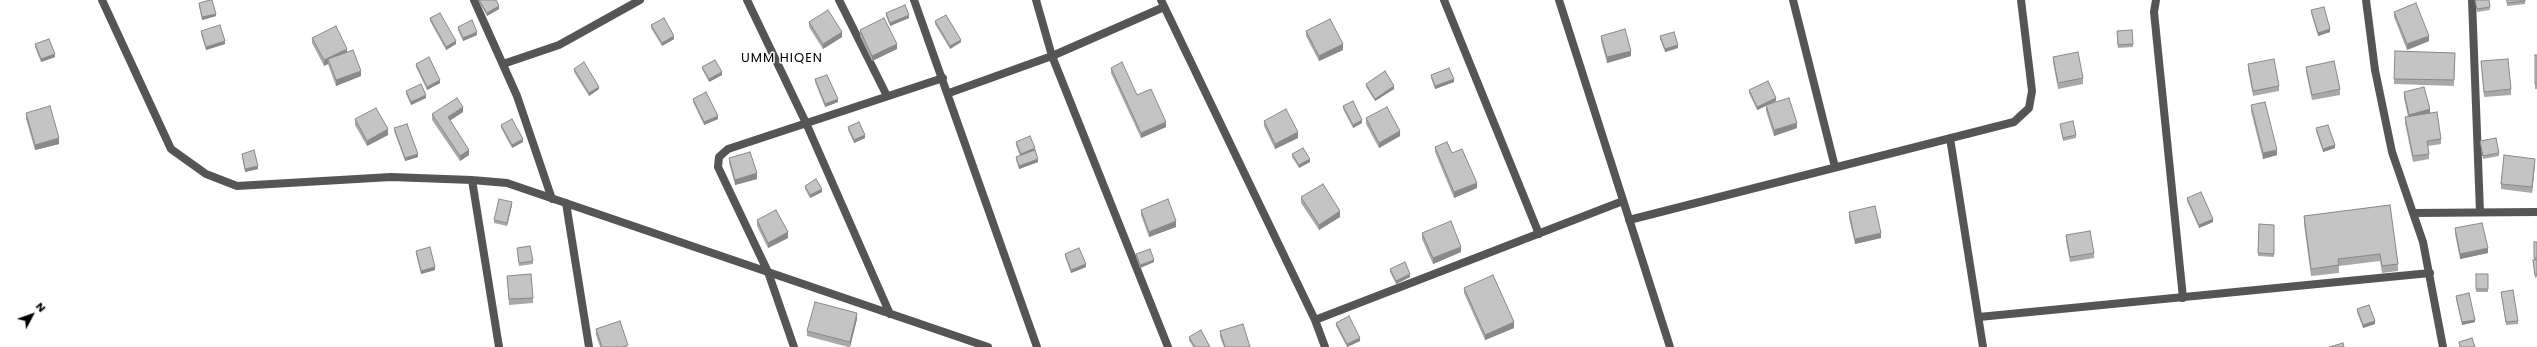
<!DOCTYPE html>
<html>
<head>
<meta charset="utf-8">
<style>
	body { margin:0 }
	#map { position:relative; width:2537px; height:347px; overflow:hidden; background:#fff; font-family:Poppins,sans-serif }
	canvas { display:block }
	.north { position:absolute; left:12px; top:295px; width:40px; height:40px; -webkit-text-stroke:3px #fff; paint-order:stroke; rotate:49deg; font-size:11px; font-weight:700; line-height:16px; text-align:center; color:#000 }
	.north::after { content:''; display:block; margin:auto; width:14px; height:18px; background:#000; clip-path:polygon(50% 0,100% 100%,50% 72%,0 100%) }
</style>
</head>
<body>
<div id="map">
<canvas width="2537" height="347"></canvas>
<div class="north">N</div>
</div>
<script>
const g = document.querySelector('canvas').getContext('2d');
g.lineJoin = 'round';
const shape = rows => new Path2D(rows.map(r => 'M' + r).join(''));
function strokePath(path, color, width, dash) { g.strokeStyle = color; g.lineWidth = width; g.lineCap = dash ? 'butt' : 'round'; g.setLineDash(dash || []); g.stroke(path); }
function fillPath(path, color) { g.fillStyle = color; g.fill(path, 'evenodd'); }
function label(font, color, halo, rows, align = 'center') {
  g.font = font + ' Poppins,sans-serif'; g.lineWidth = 3; g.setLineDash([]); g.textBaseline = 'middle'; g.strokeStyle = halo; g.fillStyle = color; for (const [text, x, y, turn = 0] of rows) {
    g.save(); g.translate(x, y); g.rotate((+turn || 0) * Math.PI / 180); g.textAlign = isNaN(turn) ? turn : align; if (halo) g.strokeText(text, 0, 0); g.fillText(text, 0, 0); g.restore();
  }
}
const street = shape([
	[102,0,171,149,206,174,237,186,391,177,472,180,507,183,988,347],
	[474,0,517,96,552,199],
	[747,0,806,123,890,314],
	[839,0,887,96],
	[914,0,1037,347],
	[1036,0,1052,56,1168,347],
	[1161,0,1315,320,1325,347],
	[1444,0,1539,234],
	[1559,0,1670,347],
	[1793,0,1835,167],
	[2156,0,2154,12,2183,298],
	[2366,0,2375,70,2392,152,2423,242,2443,347],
	[2472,0,2480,212],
	[503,64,559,45,640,0],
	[949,93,1052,56,1164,7],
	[1950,138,1983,347],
	[472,180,499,347],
	[566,203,589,347],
	[2414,213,2537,212],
	[1629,220,2014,122,2029,108,2032,91,2021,0],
	[1979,317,2430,273],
	[1315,320,1623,201],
	[794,347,768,272,718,167,719,157,728,149,943,78]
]);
const wall = shape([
	[478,0,496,0,499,9,487,16],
	[2475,0,2489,0,2490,10,2477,12],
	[2507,0,2525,0,2525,4,2507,6],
	[199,3,216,16,202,20,199,6],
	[2311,10,2330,32,2318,36,2311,13],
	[2394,12,2429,41,2407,50,2394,17],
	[886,13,909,18,890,26,886,16],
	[430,18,456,44,446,50,430,21],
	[935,21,961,42,950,49,935,24],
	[809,22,842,37,823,49,809,27],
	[651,25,674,39,662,46,651,28],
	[458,27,477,35,463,41,458,30],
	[860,30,897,49,872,61,860,36],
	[201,31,225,44,206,50,201,34],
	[1306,31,1343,50,1319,61,1306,36],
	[2117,34,2133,44,2133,47,2118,48],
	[1601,36,1631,56,1607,63,1601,41],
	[1660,36,1678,48,1665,52,1660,39],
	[312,38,347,52,361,76,336,86,328,64,324,66,312,43],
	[35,44,55,57,41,62,35,47],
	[2395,51,2455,53,2454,86,2394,84],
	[2535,55,2537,55,2537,89,2535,89],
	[2053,57,2083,78,2083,84,2058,89,2053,62],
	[2481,61,2511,89,2511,95,2484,97],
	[416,64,440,83,427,90,416,67],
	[2248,64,2279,86,2279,91,2253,96,2248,70],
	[702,67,722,75,709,82,702,69],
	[2306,67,2340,89,2340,95,2312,100,2306,72],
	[1111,68,1137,95,1166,127,1141,138,1111,73],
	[574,69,599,89,589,96,574,72],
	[1431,75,1454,82,1435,89,1431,78],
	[815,79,838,102,825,107,815,82],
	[1366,84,1394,89,1375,101,1366,87],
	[1749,90,1776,101,1769,104,1797,128,1774,136,1766,111,1766,106,1757,110,1749,93],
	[406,91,426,98,411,105,406,94],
	[2404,92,2430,113,2441,139,2441,144,2428,146,2429,154,2429,159,2413,162,2405,123,2405,117,2408,117,2404,98],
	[693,99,718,119,704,125,693,102],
	[2251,105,2277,155,2263,159,2251,111],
	[1343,106,1362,123,1353,128,1343,109],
	[463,112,450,120,469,155,460,161,432,120,432,114],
	[26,113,59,144,35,150,26,119],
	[1366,118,1400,136,1379,148,1366,124],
	[355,119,388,135,367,146,355,125],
	[1264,121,1298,138,1275,149,1264,126],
	[2060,124,2076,135,2076,138,2063,141],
	[501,125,523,142,512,148,501,128],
	[848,127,865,138,854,143,848,130],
	[394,128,418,157,405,161,394,131],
	[2316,128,2335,148,2323,152,2316,131],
	[2480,141,2499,153,2499,156,2483,159],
	[1016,142,1035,151,1038,162,1019,169,1016,160,1016,157,1020,156,1016,145],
	[1435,147,1452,153,1477,188,1454,198,1435,152],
	[242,154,258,169,245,172,242,157],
	[1292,154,1310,162,1299,168,1292,157],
	[729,158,757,179,735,185,729,163],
	[2535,164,2532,193,2501,189,2501,184],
	[805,186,822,192,810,198,805,189],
	[1301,197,1340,217,1319,230,1301,203],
	[2187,198,2213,222,2199,228,2187,201],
	[512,205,507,226,494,223,494,220],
	[2390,205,2398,264,2398,271,2382,273,2380,261,2339,266,2339,273,2311,276,2304,224,2304,216],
	[1141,210,1176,227,1149,237,1141,215],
	[1849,212,1881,238,1855,244,1849,218],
	[757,220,788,238,768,248,757,226],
	[2259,224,2274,225,2274,257,2258,256],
	[2455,228,2488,253,2460,259,2455,234],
	[1422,233,1461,252,1433,264,1422,239],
	[2066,235,2094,253,2094,258,2070,262,2066,241],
	[2534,242,2537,242,2537,277,2535,278,2533,263,2533,260,2534,260],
	[517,248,533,261,533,264,519,266],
	[416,251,435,270,421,274,416,254],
	[1065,254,1086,267,1071,273,1065,257],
	[1136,254,1154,262,1140,268,1136,257],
	[1390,269,1410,277,1396,284,1390,272],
	[2476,274,2488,274,2488,292,2476,292],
	[507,276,533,298,533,303,509,305],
	[1464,288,1514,328,1485,340,1464,293],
	[2501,292,2518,321,2518,324,2506,325],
	[2456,296,2475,322,2462,325,2456,299],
	[2357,309,2375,324,2363,328,2357,312],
	[857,319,850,347,848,347,807,336,807,331],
	[1336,323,1360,341,1347,347,1336,326],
	[596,329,628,347,600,347,596,335],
	[1220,331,1250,347,1224,347,1220,337],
	[1189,337,1210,347,1193,347,1189,340]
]);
const shadedWall = shape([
	[499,6,499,9,487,16,487,13],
	[216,14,216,16,202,20,202,17],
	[909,15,909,18,890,26,890,23],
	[2330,29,2330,32,2318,36,2318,33],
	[477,32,477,35,463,41,463,38],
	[842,32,842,37,823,49,823,44],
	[674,36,674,39,662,46,662,43],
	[2429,36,2429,41,2407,50,2407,44],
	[961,40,961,42,950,49,950,46],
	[225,41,225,44,206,50,206,47],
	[456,41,456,44,446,50,446,47],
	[897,44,897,49,872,61,872,56],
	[1343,44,1343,50,1319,61,1319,56],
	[1678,45,1678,48,1665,52,1665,49],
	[347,49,347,54,328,59,328,64,324,66,324,60],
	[1631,51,1631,56,1607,63,1607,57],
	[55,54,55,57,41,62,41,59],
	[361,71,361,76,336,86,336,80],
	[722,72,722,75,709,82,709,79],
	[1454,79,1454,82,1435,89,1435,86],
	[440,80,440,83,427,90,427,87],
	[1394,86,1394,89,1375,101,1375,99],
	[599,87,599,89,589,96,589,93],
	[426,95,426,98,411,105,411,102],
	[1776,98,1776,101,1757,110,1757,107],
	[838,99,838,102,825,107,825,104],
	[463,107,463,112,448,122,448,117],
	[2430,109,2430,115,2409,120,2409,115],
	[718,116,718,119,704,125,704,122],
	[1362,120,1362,123,1353,128,1353,125],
	[1166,122,1166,127,1141,138,1141,133],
	[1797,123,1797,128,1774,136,1774,130],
	[388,129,388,135,367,146,367,141],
	[1400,131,1400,136,1379,148,1379,143],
	[1298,132,1298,138,1275,149,1275,144],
	[865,135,865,138,854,143,854,140],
	[59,138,59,144,35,150,35,145],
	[523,139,523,142,512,148,512,145],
	[2335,145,2335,148,2323,152,2323,149],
	[1035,148,1035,151,1021,157,1021,154],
	[469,150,469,155,460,161,460,156],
	[2277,150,2277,155,2263,159,2263,153],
	[418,154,418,157,405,161,405,158],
	[1038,159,1038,162,1019,169,1019,166],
	[1310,159,1310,162,1299,168,1299,165],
	[2535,159,2535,164,2532,193,2532,187],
	[258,166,258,169,245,172,245,169],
	[757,173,757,179,735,185,735,180],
	[1477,183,1477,188,1454,198,1454,192],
	[822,189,822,192,810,198,810,195],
	[512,202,512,205,507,226,507,223],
	[1340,211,1340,217,1319,230,1319,225],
	[2213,219,2213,222,2199,228,2199,225],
	[1176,221,1176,227,1149,237,1149,232],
	[788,232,788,238,768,248,768,243],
	[1881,233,1881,238,1855,244,1855,239],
	[1461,247,1461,252,1433,264,1433,258],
	[2488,248,2488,253,2460,259,2460,254],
	[1154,260,1154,262,1140,268,1140,265],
	[1086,264,1086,267,1071,273,1071,270],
	[435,267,435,270,421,274,421,271],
	[1410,274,1410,277,1396,284,1396,281],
	[857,313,857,319,850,347,850,342],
	[2475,320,2475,322,2462,325,2462,322],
	[2375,321,2375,324,2363,328,2363,325],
	[1514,322,1514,328,1485,340,1485,335],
	[1360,338,1360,341,1347,347,1347,344]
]);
const building = shape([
	[210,0,212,0,216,14,202,17,199,3,210,0],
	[479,0,496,0,499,6,487,13,479,0],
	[2475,0,2489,0,2490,7,2477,9,2475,0],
	[2507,0,2525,0,2525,1,2507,3,2507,0],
	[2416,3,2429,36,2407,44,2394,12,2416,3],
	[905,5,909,15,890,23,886,13,905,5],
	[2324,7,2330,29,2318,33,2311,10,2324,7],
	[828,10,842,32,823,44,809,22,828,10],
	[440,13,456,41,446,47,430,18,440,13],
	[946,15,961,40,950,46,935,21,946,15],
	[664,18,674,36,662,43,651,25,664,18],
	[884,18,897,44,872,56,860,30,884,18],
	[1330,19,1343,44,1319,56,1306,31,1330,19],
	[472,20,477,32,463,38,458,27,472,20],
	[220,25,225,41,206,47,201,31,220,25],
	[336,26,347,49,324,60,312,38,336,26],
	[1625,29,1631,51,1607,57,1601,36,1625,29],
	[2132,30,2133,44,2118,45,2117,31,2132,30],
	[1674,32,1678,45,1665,49,1660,36,1674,32],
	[49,39,55,54,41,59,35,44,49,39],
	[353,50,361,71,336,80,328,59,353,50],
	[2395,51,2455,53,2454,80,2394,79,2395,51],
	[2078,52,2083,78,2058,83,2053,57,2078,52],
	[2535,55,2537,55,2537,84,2535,84,2535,55],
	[429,57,440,80,427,87,416,64,429,57],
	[2274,59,2279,86,2253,91,2248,64,2274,59],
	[2508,59,2511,89,2484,92,2481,61,2508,59],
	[715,60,722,72,709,79,702,67,715,60],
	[2334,61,2340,89,2312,95,2306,67,2334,61],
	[584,62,599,87,589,93,574,69,584,62],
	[1122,62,1137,95,1151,89,1166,122,1141,133,1111,68,1122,62],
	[1449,68,1454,79,1435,86,1431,75,1449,68],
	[1385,71,1394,86,1375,99,1366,84,1385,71],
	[827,75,838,99,825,104,815,79,827,75],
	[1768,81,1776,98,1757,107,1749,90,1768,81],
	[421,84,426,95,411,102,406,91,421,84],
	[2424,87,2430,109,2409,115,2404,92,2424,87],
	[706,92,718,116,704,122,693,99,706,92],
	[457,98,463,107,448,117,469,150,460,156,432,114,457,98],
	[1789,98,1797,123,1774,130,1766,105,1789,98],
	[1353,101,1362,120,1353,125,1343,106,1353,101],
	[2265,102,2277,150,2263,153,2251,105,2265,102],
	[50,106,59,138,35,145,26,113,50,106],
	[1387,107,1400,131,1379,143,1366,118,1387,107],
	[376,108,388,129,367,141,355,119,376,108],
	[1286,109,1298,132,1275,144,1264,121,1286,109],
	[2437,112,2441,139,2427,141,2429,154,2413,156,2405,117,2437,112],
	[512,119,523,139,512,145,501,125,512,119],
	[2073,121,2076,135,2063,138,2060,124,2073,121],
	[859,122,865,135,854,140,848,127,859,122],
	[407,124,418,154,405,158,394,128,407,124],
	[2328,125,2335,145,2323,149,2316,128,2328,125],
	[1030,136,1035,148,1021,154,1016,142,1030,136],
	[2496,138,2499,153,2483,156,2480,141,2496,138],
	[1447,142,1452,153,1462,149,1477,183,1454,192,1435,147,1447,142],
	[1303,148,1310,159,1299,165,1292,154,1303,148],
	[254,150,258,166,245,169,242,154,254,150],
	[1035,150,1038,159,1019,166,1016,157,1035,150],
	[750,152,757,173,735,180,729,158,750,152],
	[2504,155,2535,159,2532,187,2501,184,2504,155],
	[816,179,822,189,810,195,805,186,816,179],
	[1323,184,1340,211,1319,225,1301,197,1323,184],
	[2201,192,2213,219,2199,225,2187,198,2201,192],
	[499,199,512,202,507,223,494,220,499,199],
	[1168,199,1176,221,1149,232,1141,210,1168,199],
	[2390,205,2398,264,2382,266,2380,254,2338,259,2339,265,2311,269,2304,216,2390,205],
	[1875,206,1881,233,1855,239,1849,212,1875,206],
	[776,210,788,232,768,243,757,220,776,210],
	[1451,221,1461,247,1433,258,1422,233,1451,221],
	[2482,223,2488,248,2460,254,2455,228,2482,223],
	[2259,224,2274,225,2274,254,2258,253,2259,224],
	[2090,231,2094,253,2070,257,2066,235,2090,231],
	[2534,242,2537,242,2537,258,2534,258,2534,242],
	[530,246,533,261,519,263,517,248,530,246],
	[430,247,435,267,421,271,416,251,430,247],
	[1079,248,1086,264,1071,270,1065,254,1079,248],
	[1150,249,1154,260,1140,265,1136,254,1150,249],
	[2533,260,2537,260,2537,274,2535,275,2533,260],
	[1405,262,1410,274,1396,281,1390,269,1405,262],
	[531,274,533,298,509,299,507,276,531,274],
	[2476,274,2488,274,2488,289,2476,289,2476,274],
	[1493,275,1514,322,1485,335,1464,288,1493,275],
	[2513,290,2518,321,2506,322,2501,292,2513,290],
	[2469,293,2475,320,2462,322,2456,296,2469,293],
	[815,302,857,313,850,342,807,331,815,302],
	[2369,305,2375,321,2363,325,2357,309,2369,305],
	[1349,316,1360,338,1347,344,1336,323,1349,316],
	[620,321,628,345,623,347,602,347,596,329,620,321],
	[1243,324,1250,347,1225,347,1220,331,1243,324],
	[1201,330,1210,347,1195,347,1189,337,1201,330],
	[2472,338,2475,347,2460,347,2459,342,2472,338],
	[2343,343,2344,347,2329,347,2343,343]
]);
const quarterNames = [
	["UMM HIQEN",782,59]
];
strokePath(street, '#555', 8);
fillPath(wall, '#a9a9a9');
fillPath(shadedWall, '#898989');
fillPath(building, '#c4c4c4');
strokePath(building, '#898989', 1);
g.letterSpacing = '1px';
label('13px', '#000', '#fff', quarterNames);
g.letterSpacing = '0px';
</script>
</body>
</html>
